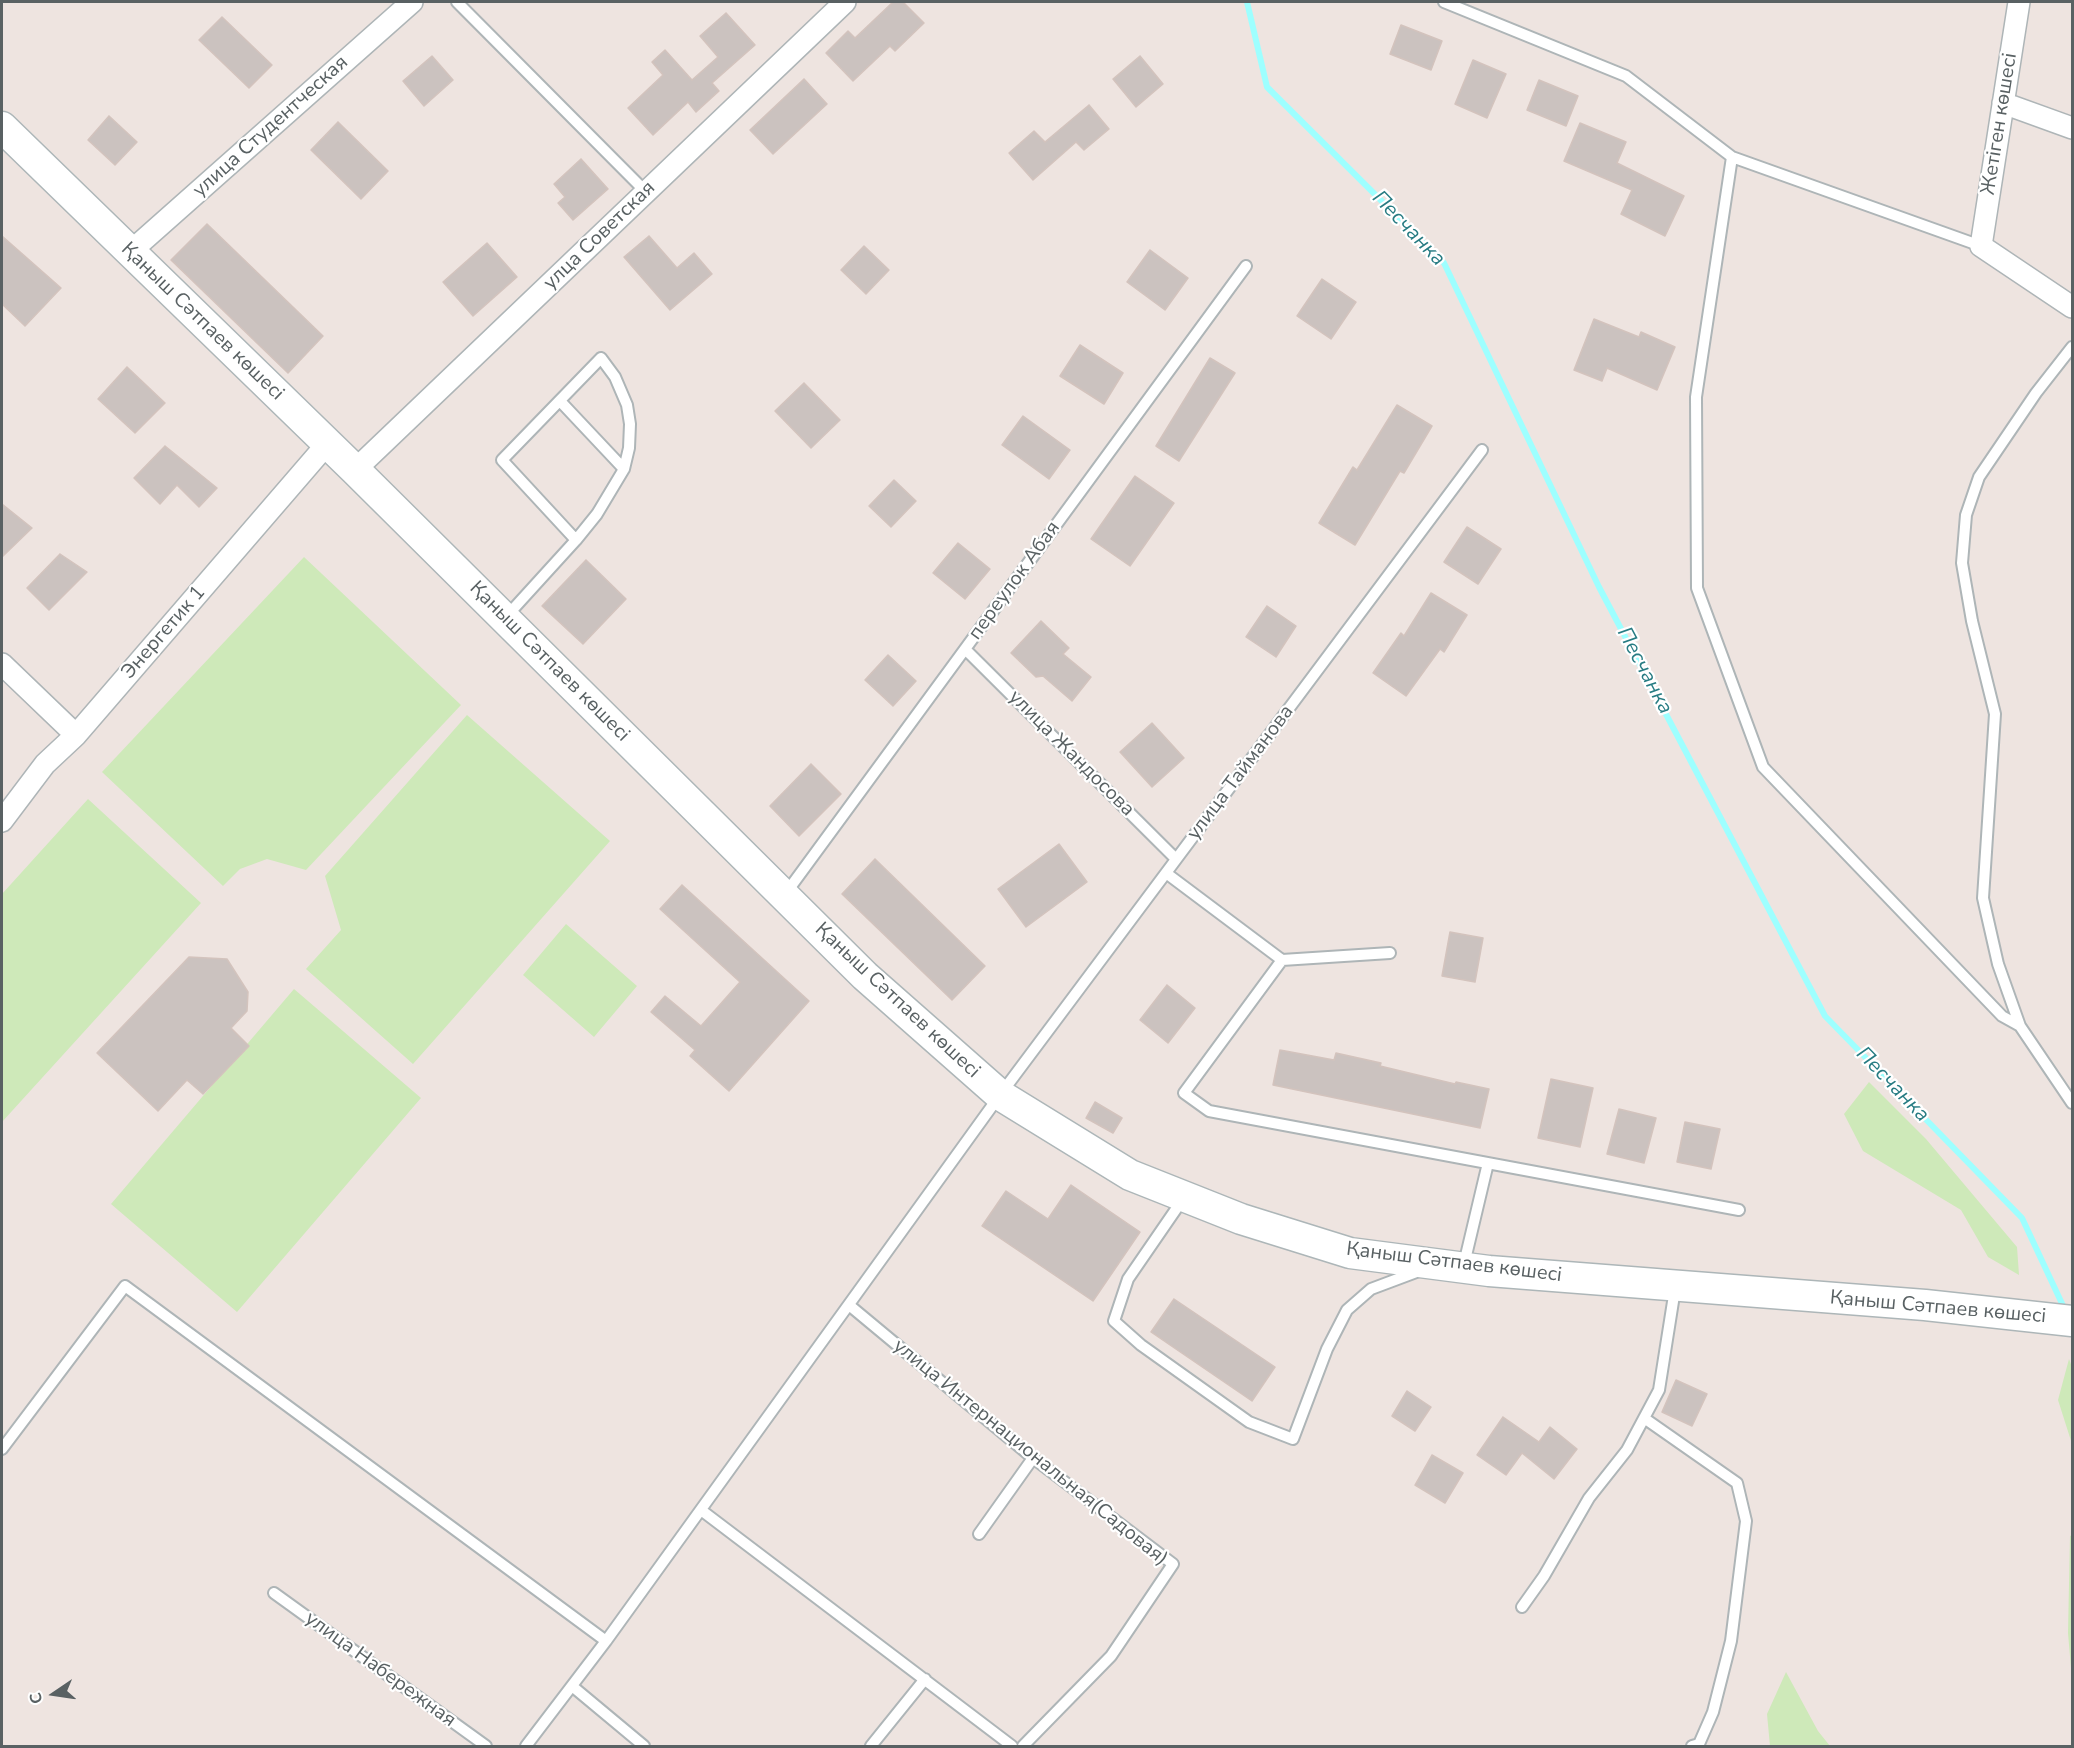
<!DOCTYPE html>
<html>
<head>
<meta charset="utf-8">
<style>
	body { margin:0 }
	#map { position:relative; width:2074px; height:1748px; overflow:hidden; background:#eee4e0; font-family:"Nunito Sans",sans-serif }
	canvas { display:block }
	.frame { position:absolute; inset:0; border:3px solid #596163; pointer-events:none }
	.north { position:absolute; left:24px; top:1664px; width:60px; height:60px; -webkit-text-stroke:4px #fff; paint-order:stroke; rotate:257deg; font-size:16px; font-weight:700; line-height:24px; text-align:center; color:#596163 }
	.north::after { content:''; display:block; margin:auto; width:21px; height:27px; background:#596163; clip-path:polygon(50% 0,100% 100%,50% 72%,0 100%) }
</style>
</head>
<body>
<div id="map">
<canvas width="2074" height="1748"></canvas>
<div class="frame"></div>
<div class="north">С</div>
</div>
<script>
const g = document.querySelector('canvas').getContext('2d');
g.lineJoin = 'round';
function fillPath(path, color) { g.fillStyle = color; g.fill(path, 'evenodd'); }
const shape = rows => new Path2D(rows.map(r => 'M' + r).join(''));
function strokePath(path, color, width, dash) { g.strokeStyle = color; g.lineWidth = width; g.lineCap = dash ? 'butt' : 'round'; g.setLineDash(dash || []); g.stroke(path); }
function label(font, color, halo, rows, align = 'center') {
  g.font = font + ' "Nunito Sans",sans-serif'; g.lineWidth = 4.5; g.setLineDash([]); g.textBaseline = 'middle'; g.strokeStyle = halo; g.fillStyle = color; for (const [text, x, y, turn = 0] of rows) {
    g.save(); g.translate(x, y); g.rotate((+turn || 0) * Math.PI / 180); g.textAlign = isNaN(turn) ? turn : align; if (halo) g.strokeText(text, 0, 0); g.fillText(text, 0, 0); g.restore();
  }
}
const green = shape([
	[304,557,461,705,306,870,267,859,240,869,223,886,102,772],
	[467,715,610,841,413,1064,306,969,341,930,325,876],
	[88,799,201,903,2,1122,2,894],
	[566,924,637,986,594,1037,523,975],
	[294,989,421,1098,237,1312,111,1204],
	[1869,1082,1926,1139,2017,1247,2019,1275,1988,1257,1961,1210,1863,1151,1844,1114],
	[2069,1359,2072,1367,2072,1444,2058,1400],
	[2072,1535,2072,1680,2068,1633,2070,1536],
	[1786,1672,1818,1731,1830,1746,1770,1746,1767,1714]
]);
const stream = shape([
	[1247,2,1267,87,1444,263,1599,587,1825,1016,2022,1218,2065,1310]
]);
const building = shape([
	[893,2,903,2,924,23,895,51,890,46,853,81,826,53,848,31,855,38,893,2],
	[726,13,755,45,712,83,719,91,696,112,688,102,653,135,628,108,663,75,652,62,665,50,692,80,718,57,700,36,726,13],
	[222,17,272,65,249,88,199,40,222,17],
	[1401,25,1442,41,1431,70,1390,54,1401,25],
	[432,56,453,80,424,106,403,81,432,56],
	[1140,56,1163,84,1136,107,1113,79,1140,56],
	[1473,60,1506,74,1487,118,1455,104,1473,60],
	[804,79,827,104,773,154,750,130,804,79],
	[1539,80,1578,96,1566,126,1527,110,1539,80],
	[1089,105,1109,129,1084,150,1076,142,1033,180,1009,153,1034,131,1045,142,1089,105],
	[109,116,137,142,115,165,88,140,109,116],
	[338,122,388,171,361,199,311,150,338,122],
	[1580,123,1626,142,1617,163,1684,196,1665,236,1621,214,1632,190,1564,161,1580,123],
	[581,159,608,189,573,220,558,203,565,197,554,184,581,159],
	[207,224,323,336,288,373,171,260,207,224],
	[2,236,61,288,25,326,2,304,2,236],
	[649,236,677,268,694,253,712,274,670,310,624,257,649,236],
	[487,243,517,277,473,316,443,282,487,243],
	[864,246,889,270,866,294,841,270,864,246],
	[1150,250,1188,278,1165,310,1127,282,1150,250],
	[1322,279,1356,302,1331,339,1297,316,1322,279],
	[1594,319,1639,337,1641,332,1675,347,1657,390,1607,368,1602,381,1574,370,1594,319],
	[1080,345,1123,373,1104,404,1060,376,1080,345],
	[1210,358,1235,373,1179,461,1156,446,1210,358],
	[127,367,165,403,135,433,98,399,127,367],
	[804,383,840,420,811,448,775,411,804,383],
	[1397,405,1432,426,1404,473,1400,471,1355,545,1319,523,1353,467,1357,470,1397,405],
	[1023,416,1070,450,1049,479,1002,445,1023,416],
	[165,446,217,488,199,507,177,485,160,504,134,478,165,446],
	[1135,476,1174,503,1130,566,1091,539,1135,476],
	[894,480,916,501,891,527,869,506,894,480],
	[2,504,32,528,2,557,2,504],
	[1467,527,1501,549,1478,584,1444,562,1467,527],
	[958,543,990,569,965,599,933,573,958,543],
	[60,554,87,572,49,610,27,588,60,554],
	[586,560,626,599,583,644,542,606,586,560],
	[1431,593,1467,615,1444,652,1440,649,1406,696,1373,673,1401,633,1404,636,1431,593],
	[1267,606,1296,626,1276,657,1246,637,1267,606],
	[1041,621,1069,648,1063,654,1091,677,1072,701,1043,676,1036,677,1011,653,1041,621],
	[888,655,916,681,893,706,865,680,888,655],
	[1152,723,1184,758,1152,787,1120,752,1152,723],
	[811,764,841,794,799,836,770,806,811,764],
	[1059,844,1087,882,1026,927,998,889,1059,844],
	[875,859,985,966,952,1000,842,894,875,859],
	[682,885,809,1001,729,1091,690,1056,695,1050,651,1012,665,996,701,1026,740,982,660,909,682,885],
	[1450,932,1483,938,1475,982,1442,976,1450,932],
	[189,957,227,959,248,992,247,1011,231,1028,249,1046,203,1094,187,1080,158,1111,97,1053,189,957],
	[1167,985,1195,1008,1168,1043,1140,1020,1167,985],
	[1280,1050,1334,1060,1336,1053,1381,1063,1380,1066,1455,1084,1456,1082,1489,1089,1480,1128,1273,1085,1280,1050],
	[1551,1079,1593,1088,1580,1147,1538,1138,1551,1079],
	[1095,1102,1122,1118,1113,1133,1086,1118,1095,1102],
	[1619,1109,1656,1118,1644,1163,1607,1154,1619,1109],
	[1685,1122,1720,1129,1711,1169,1677,1162,1685,1122],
	[1071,1185,1140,1232,1093,1301,982,1226,1006,1191,1048,1219,1071,1185],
	[1174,1299,1275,1367,1252,1401,1151,1332,1174,1299],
	[1676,1380,1707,1394,1692,1426,1662,1412,1676,1380],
	[1407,1391,1431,1407,1415,1431,1392,1416,1407,1391],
	[1503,1417,1539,1442,1550,1427,1577,1449,1554,1479,1522,1453,1506,1475,1477,1455,1503,1417],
	[1432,1455,1463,1473,1445,1503,1415,1485,1432,1455]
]);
const lane = shape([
	[457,2,646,192],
	[1444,2,1626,76,1732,157],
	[1981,246,1732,157,1696,397,1697,588,1763,767,2002,1016,2020,1026],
	[2072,347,2036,393,1979,477,1966,515,1962,563,1972,621,1995,714,1983,898,1998,964,2020,1026,2072,1103],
	[560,401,624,469],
	[505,618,576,540,597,514,624,469,629,448,630,424,627,405,615,377,601,358,502,460,576,540],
	[965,649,1176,859],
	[1166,873,1282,960,1390,953],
	[786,893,1246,266],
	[1282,960,1184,1093,1209,1111,1739,1210],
	[1183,1199,1128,1279,1114,1321,1141,1345,1249,1422,1293,1439,1327,1349,1347,1310,1371,1289,1419,1271],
	[1464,1264,1488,1163],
	[849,1305,1033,1458,1173,1564,1111,1656,1023,1746],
	[1644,1418,1737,1483,1746,1521,1731,1641,1713,1712,1699,1744,1692,1746],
	[2,1449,125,1286,606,1641,1000,1095,1482,450],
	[701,1510,1012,1746],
	[979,1534,1033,1458],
	[274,1593,486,1746],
	[1522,1607,1544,1576,1589,1498,1627,1450,1659,1390,1675,1289],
	[572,1686,644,1746],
	[526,1746,606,1641],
	[871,1746,925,1679]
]);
const street = shape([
	[2019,2,1981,246,2072,307],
	[2003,103,2072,128],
	[130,252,412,2],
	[355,470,845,2],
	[2,664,76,735],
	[2,821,45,764,76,735,327,444]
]);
const secondary = shape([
	[2,127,355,470,865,976,1000,1095,1130,1175,1241,1219,1350,1253,1489,1271,1925,1305,2072,1321]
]);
const streetNames = [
	["Жетіген көшесі",2000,124,-81],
	["улица Студентческая",271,127,-42],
	["улца Советская",600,236,-44],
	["Қаныш Сәтпаев көшесі",202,322,44],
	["переулок Абая",1015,581,-54],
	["Энергетик 1",164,633,-49],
	["Қаныш Сәтпаев көшесі",549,662,45],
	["улица Жандосова",1071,754,45],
	["улица Тайманова",1241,773,-53],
	["Қаныш Сәтпаев көшесі",897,1001,43],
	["Қаныш Сәтпаев көшесі",1454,1263,7],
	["Қаныш Сәтпаев көшесі",1938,1308,5],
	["улица Интернациональная(Садовая)",1030,1453,39],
	["улица Набережная",380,1670,36]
];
const waterNames = [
	["Песчанка",1408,229,46],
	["Песчанка",1644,671,62],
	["Песчанка",1892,1085,46]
];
fillPath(green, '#cee9b9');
strokePath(stream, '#9effff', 6);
fillPath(building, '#cbc2bf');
strokePath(building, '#d3c3bd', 1.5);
strokePath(lane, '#aeb5b7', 14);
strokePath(street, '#aeb5b7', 24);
strokePath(secondary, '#adb6b8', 33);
strokePath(lane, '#fff', 10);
strokePath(street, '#fff', 21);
strokePath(secondary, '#fff', 30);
label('20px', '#596163', '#fff', streetNames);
label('italic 21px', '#277c83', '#fff', waterNames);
</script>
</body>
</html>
